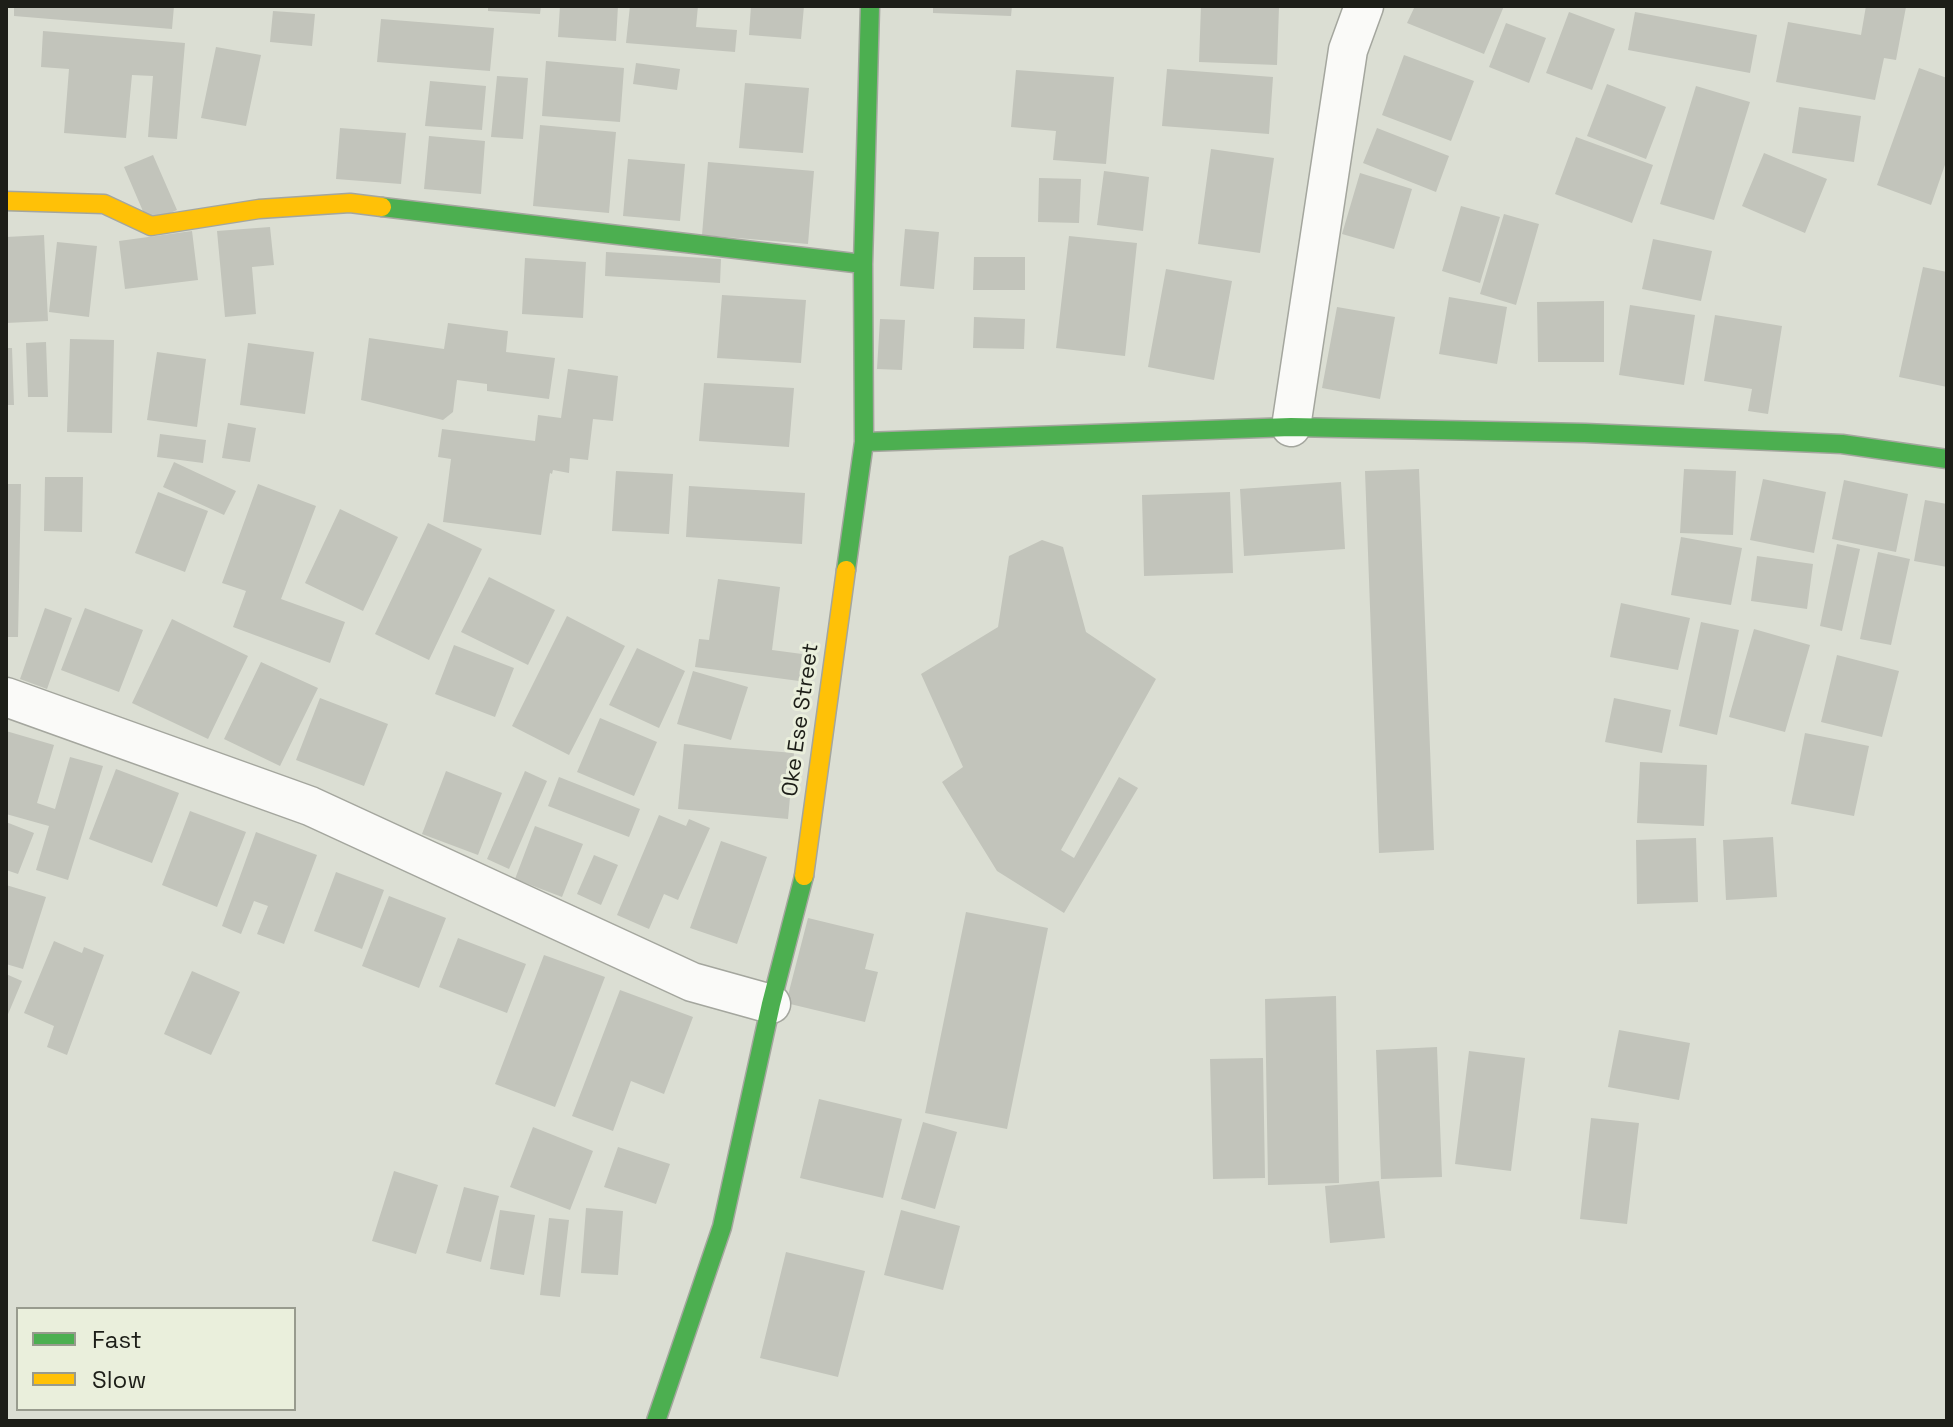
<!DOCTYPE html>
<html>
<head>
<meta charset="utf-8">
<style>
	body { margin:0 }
	#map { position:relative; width:1953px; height:1427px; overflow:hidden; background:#dbded3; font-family:"Space Grotesk",sans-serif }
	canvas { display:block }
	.frame { position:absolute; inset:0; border:8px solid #1d1e18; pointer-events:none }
	.legend { position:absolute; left:16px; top:1307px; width:280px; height:104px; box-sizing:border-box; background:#eaefdc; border:2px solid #989b8e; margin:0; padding:10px 14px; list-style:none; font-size:24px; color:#1d1e18 }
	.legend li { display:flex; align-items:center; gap:16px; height:40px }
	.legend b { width:40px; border:2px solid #989b8e }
</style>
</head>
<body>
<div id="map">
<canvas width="1953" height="1427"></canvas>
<div class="frame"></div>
<ul class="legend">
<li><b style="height:10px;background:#4caf50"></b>Fast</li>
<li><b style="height:10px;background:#ffc107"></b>Slow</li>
</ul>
</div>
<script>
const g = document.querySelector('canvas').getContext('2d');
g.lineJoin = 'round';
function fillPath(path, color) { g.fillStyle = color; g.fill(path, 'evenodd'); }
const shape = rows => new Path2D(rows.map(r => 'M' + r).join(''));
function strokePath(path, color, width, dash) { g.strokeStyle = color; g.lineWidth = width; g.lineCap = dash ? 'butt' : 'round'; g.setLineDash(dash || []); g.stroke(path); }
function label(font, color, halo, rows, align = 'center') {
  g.font = font + ' "Space Grotesk",sans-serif'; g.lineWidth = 6; g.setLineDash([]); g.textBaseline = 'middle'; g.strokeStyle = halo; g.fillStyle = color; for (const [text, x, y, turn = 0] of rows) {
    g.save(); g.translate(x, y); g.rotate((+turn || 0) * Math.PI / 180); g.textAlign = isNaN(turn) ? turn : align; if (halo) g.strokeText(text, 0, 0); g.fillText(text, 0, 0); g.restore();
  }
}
const building = shape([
	[14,6,174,6,172,29,14,16],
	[488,6,541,6,540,14,488,11],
	[560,6,618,6,616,41,558,37],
	[630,6,698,6,696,27,737,30,735,52,626,43],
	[751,6,804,6,801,39,749,35],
	[933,6,1012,6,1011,16,933,13],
	[1201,6,1279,7,1277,65,1199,62],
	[1415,6,1504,6,1484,54,1407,23],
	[1866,6,1906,7,1896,60,1884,58,1875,100,1776,82,1788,22,1861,35],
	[273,11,315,14,312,46,270,42],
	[1569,12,1615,29,1592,90,1546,73],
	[1635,12,1757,35,1750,73,1628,50],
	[381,19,494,28,490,71,377,62],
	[1506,23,1546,38,1529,83,1489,67],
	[43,31,185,43,177,139,148,137,153,76,132,75,126,138,64,133,69,69,41,67],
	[216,47,261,55,246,126,201,118],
	[1404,55,1474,81,1451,141,1382,115],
	[546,61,624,68,620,122,542,116],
	[636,63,680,69,677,90,633,84],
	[1919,68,1947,78,1947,159,1931,205,1877,185],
	[1167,69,1273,77,1269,134,1162,126],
	[1016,70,1114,77,1106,164,1053,160,1056,131,1011,127],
	[497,76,528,78,523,139,491,137],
	[430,81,486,86,482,130,425,126],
	[745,83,809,88,803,153,739,148],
	[1607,84,1666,107,1646,159,1587,136],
	[1696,86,1750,102,1714,220,1660,204],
	[1799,107,1861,116,1854,162,1792,153],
	[540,125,616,132,609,213,533,206],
	[340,128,406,133,401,184,336,179],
	[1377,128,1449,156,1436,192,1363,163],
	[429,136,485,141,481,194,424,189],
	[1576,137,1653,165,1632,223,1555,194],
	[1211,149,1274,158,1260,253,1198,244],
	[1764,153,1827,179,1805,233,1742,206],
	[153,155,177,210,148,223,124,167],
	[628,159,685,164,680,221,623,216],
	[708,162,814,171,808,244,702,235],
	[1104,171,1149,177,1143,231,1097,225],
	[1360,173,1412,189,1394,249,1342,234],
	[1039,178,1081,179,1079,223,1038,222],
	[1461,206,1500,217,1480,283,1442,271],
	[1504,214,1539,224,1516,305,1480,294],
	[270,227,274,265,252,267,256,314,225,317,217,231],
	[905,229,939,232,934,289,900,286],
	[192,231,198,280,125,289,119,241],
	[44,235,48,321,6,323,6,237],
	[1069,236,1137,243,1125,356,1056,348],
	[1653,239,1712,251,1701,301,1642,289],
	[57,242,97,246,89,317,49,312],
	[606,252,721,259,720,283,605,276],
	[974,257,1025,257,1025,290,973,290],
	[525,258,586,262,583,318,522,314],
	[1923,267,1947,272,1947,387,1899,377],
	[1166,269,1232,281,1214,380,1148,367],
	[722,295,806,300,801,363,717,358],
	[1449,297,1507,307,1497,364,1439,354],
	[1604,301,1604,362,1538,362,1537,302],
	[1630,305,1695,315,1684,385,1619,375],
	[1337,307,1395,317,1380,399,1322,388],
	[1715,315,1782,326,1768,414,1748,411,1752,389,1704,381],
	[974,317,1025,319,1024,349,973,348],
	[880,319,905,320,902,370,877,369],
	[448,323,508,331,506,352,555,358,549,399,487,391,487,384,457,380,453,412,443,420,361,400,369,338,444,349],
	[70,339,114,340,112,433,67,432],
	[46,342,48,397,28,397,26,343],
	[248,343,314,352,305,414,240,405],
	[6,348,12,348,14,405,6,405],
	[157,352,206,359,197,427,147,420],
	[568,369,618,376,613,421,593,419,588,460,570,458,569,473,553,470,552,474,550,473,541,535,443,522,451,459,438,457,442,429,535,441,538,415,561,418],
	[704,383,794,388,789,447,699,441],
	[228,423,256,428,250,462,222,458],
	[160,434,206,440,203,463,157,457],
	[174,462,236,491,224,515,163,487],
	[1419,469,1434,850,1379,853,1365,471],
	[1684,469,1736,471,1733,535,1680,533],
	[616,471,673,474,669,534,612,531],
	[45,477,83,477,82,532,44,531],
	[1763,479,1826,492,1814,553,1750,540],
	[1844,480,1908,494,1896,552,1832,539],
	[1341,482,1345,549,1244,556,1240,489],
	[6,484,21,484,18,637,6,637],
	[258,484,316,506,281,599,345,622,330,663,233,627,246,591,222,583],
	[689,486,805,493,802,544,686,537],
	[158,492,208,511,185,572,135,553],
	[1230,492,1233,573,1144,576,1142,495],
	[1925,500,1947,504,1947,567,1914,561],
	[340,509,398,537,363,611,305,583],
	[428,523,482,549,429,660,375,634],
	[1681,537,1742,548,1731,605,1671,595],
	[1042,540,1063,547,1086,632,1156,679,1061,850,1074,858,1119,777,1138,788,1064,913,997,871,942,782,963,767,921,674,998,627,1009,556],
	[1837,544,1860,549,1842,631,1820,626],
	[1878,552,1910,559,1891,645,1860,639],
	[1757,556,1813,564,1807,609,1751,601],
	[489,577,555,610,528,665,461,632],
	[718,579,780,587,772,650,802,654,799,681,695,667,699,639,709,640],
	[1621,603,1690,618,1678,670,1610,657],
	[45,608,72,618,47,689,20,679],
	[85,608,143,630,119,692,61,670],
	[567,616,625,646,569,755,512,726],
	[172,619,248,656,208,739,132,703],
	[1701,622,1739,630,1717,735,1679,726],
	[1754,629,1810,645,1785,732,1729,717],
	[454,645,514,668,495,717,435,694],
	[637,648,685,671,659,728,609,705],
	[1837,655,1899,671,1882,737,1821,722],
	[261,662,318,688,280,766,224,739],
	[693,671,748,687,731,740,677,724],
	[320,698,388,724,364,786,296,760],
	[1614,698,1671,710,1662,753,1605,742],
	[600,718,657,742,634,796,577,772],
	[6,731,54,745,37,803,55,809,70,757,103,766,68,880,36,870,49,826,6,814],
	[1805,733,1869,746,1854,816,1791,804],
	[684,744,794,753,788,819,678,809],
	[1640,762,1707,765,1704,826,1637,823],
	[116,769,179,793,152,863,89,839],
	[446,771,502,793,478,855,422,834],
	[525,771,547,781,509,869,487,859],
	[559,777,640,809,629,837,548,806],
	[190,811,246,832,217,907,162,885],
	[659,815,686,826,689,819,710,828,678,900,664,894,649,929,617,915],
	[6,822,34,833,18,874,6,870],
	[535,826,583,844,562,897,515,879],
	[256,832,317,855,284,944,257,934,268,906,254,901,241,934,222,926],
	[1773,837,1777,897,1726,900,1723,840],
	[1696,838,1698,902,1637,904,1636,840],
	[721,841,767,857,737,944,690,928],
	[594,855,618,865,601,905,577,894],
	[336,872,384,890,362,949,314,931],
	[6,885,46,897,23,969,6,964],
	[389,896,446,918,419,988,362,966],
	[966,912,1048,928,1007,1129,925,1113],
	[808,918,874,934,865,969,878,972,865,1022,786,1003],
	[458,938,526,964,507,1013,439,987],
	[54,941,82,953,84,947,104,955,67,1055,47,1047,54,1026,24,1013],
	[544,955,605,977,555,1107,495,1084],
	[192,971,240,992,211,1055,164,1034],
	[6,974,22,981,6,1019],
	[620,990,693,1017,664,1094,631,1081,613,1131,572,1116],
	[1336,996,1339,1183,1268,1185,1265,999],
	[1619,1030,1690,1043,1679,1100,1608,1087],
	[1437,1047,1442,1177,1381,1179,1376,1050],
	[1469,1051,1525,1058,1511,1171,1455,1164],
	[1263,1058,1265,1178,1213,1179,1210,1059],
	[819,1099,902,1119,883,1198,800,1178],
	[1591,1118,1639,1123,1627,1224,1580,1219],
	[923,1122,957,1132,935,1209,901,1199],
	[533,1127,593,1151,570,1210,510,1187],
	[618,1147,670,1164,656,1204,604,1187],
	[394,1171,438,1185,416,1254,372,1241],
	[1379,1181,1385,1238,1330,1243,1325,1186],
	[464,1187,499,1196,481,1262,446,1253],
	[586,1208,623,1211,618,1275,581,1273],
	[500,1210,535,1215,524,1275,490,1269],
	[901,1210,960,1226,943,1290,884,1275],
	[549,1218,569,1220,560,1297,540,1295],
	[786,1252,865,1271,838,1377,760,1358]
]);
const street = shape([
	[1291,427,1348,50,1364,6],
	[6,697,310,806,692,982,771,1004]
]);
const fast = shape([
	[382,207,863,264],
	[864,442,1291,427,1585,433,1842,444,1947,459],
	[846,570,864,442,863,264,870,6],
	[656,1421,722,1227,771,1004,804,876]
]);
const slow = shape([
	[6,201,104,204,151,226,259,209,350,203,382,207],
	[804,876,846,570]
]);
const streetNames = [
	["Oke Ese Street",801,720,-82]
];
fillPath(building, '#c2c4bb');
strokePath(street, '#a4a69e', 41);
strokePath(fast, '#a4a69e', 21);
strokePath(slow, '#a4a69e', 21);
strokePath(street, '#fafaf8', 38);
strokePath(fast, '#4caf50', 18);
strokePath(slow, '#ffc107', 18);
label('22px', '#1d1e18', '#eaefdc', streetNames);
</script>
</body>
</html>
